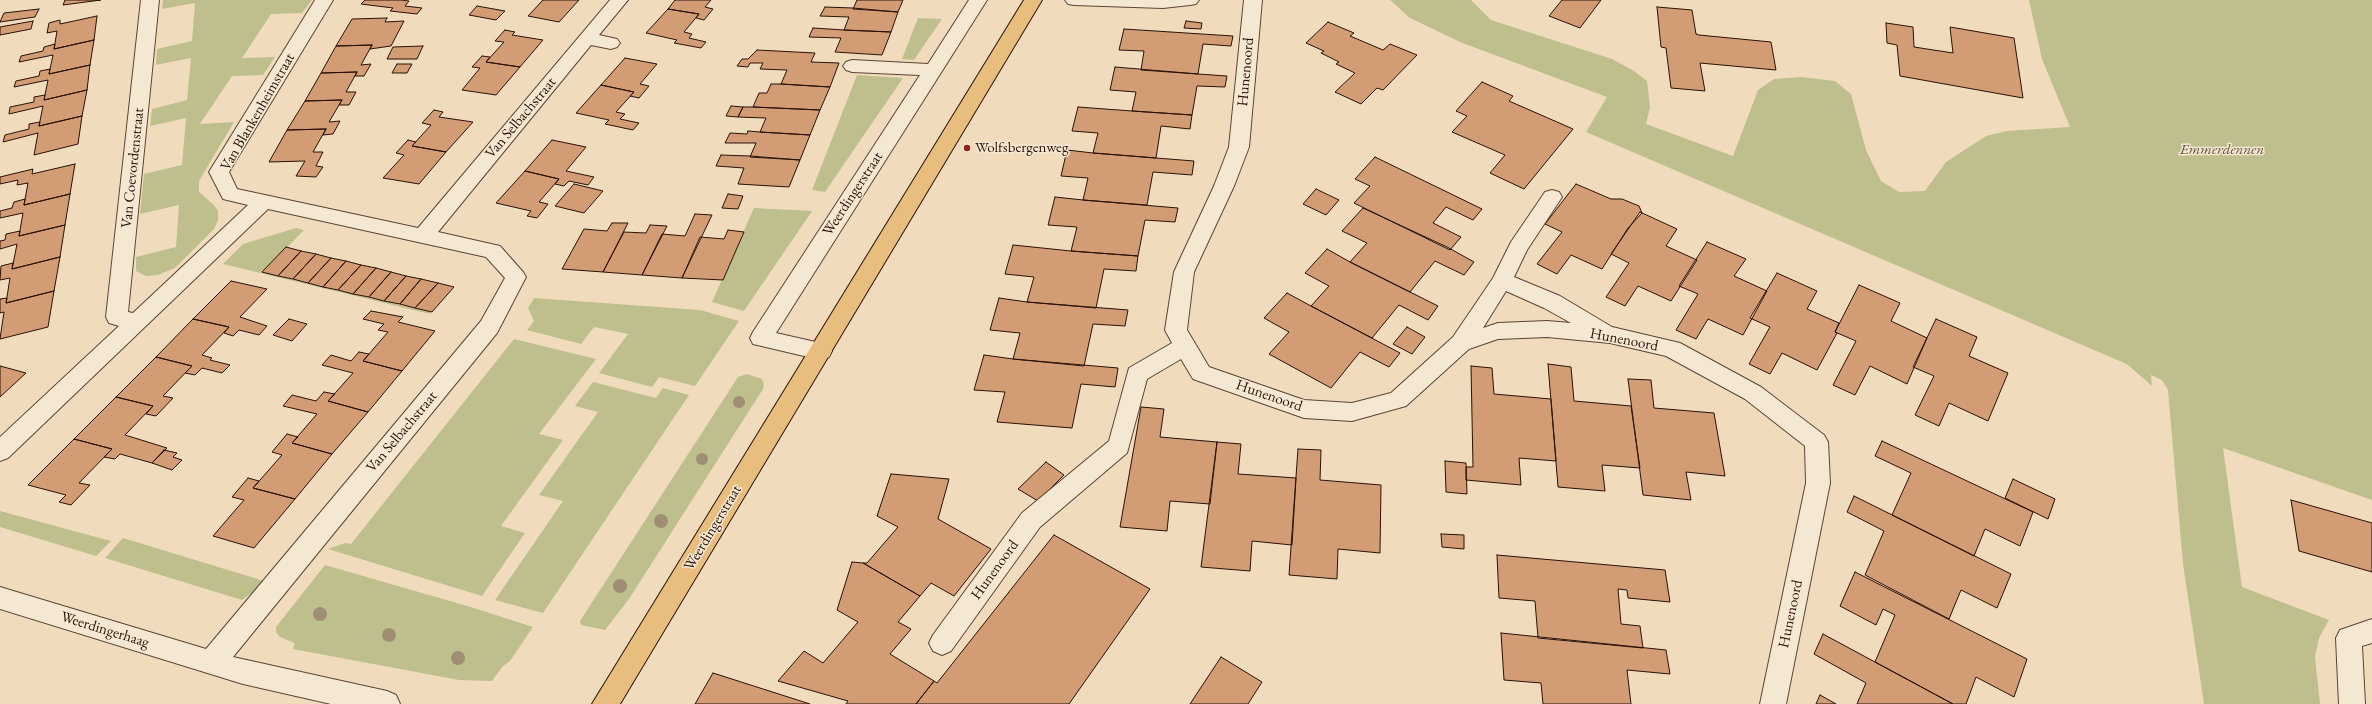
<!DOCTYPE html>
<html>
<head>
<meta charset="utf-8">
<style>
	body { margin:0 }
	canvas { display:block; background:#f0dcbc }
</style>
</head>
<body>
<canvas width="2372" height="704"></canvas>
<script>
const g = document.querySelector('canvas').getContext('2d');
g.lineJoin = 'round';
function fillPath(path, color) { g.fillStyle = color; g.fill(path, 'evenodd'); }
const shape = rows => new Path2D(rows.map(r => 'M' + r).join(''));
function strokePath(path, color, width, dash) { g.strokeStyle = color; g.lineWidth = width; g.lineCap = dash ? 'butt' : 'round'; g.setLineDash(dash || []); g.stroke(path); }
function label(font, color, halo, rows, align = 'center') {
  g.font = font + ' "EB Garamond",serif'; g.lineWidth = 3; g.setLineDash([]); g.textBaseline = 'middle'; g.strokeStyle = halo; g.fillStyle = color; for (const [text, x, y, turn = 0] of rows) {
    g.save(); g.translate(x, y); g.rotate((+turn || 0) * Math.PI / 180); g.textAlign = isNaN(turn) ? turn : align; if (halo) g.strokeText(text, 0, 0); g.fillText(text, 0, 0); g.restore();
  }
}
const green = shape([
	[163,0,312,0,302,13,271,14,242,58,275,57,263,75,232,76,200,124,234,122,199,181,199,192,214,205,218,211,218,220,214,229,175,268,158,275,146,276,136,271,136,257,176,247,179,205,140,214,144,174,182,165,186,118,150,126,152,109,187,100,191,58,156,65,157,49,192,41,195,3,162,9],
	[1390,0,1471,0,1491,20,1612,59,1634,71,1647,81,1650,107,1646,124,1733,156,1758,90,1774,79,1802,77,1835,81,1851,94,1866,150,1881,181,1899,192,1925,191,1946,162,1986,136,2007,131,2070,127,2042,59,2029,0,2372,0,2372,500,2223,448,2242,587,2329,620,2319,638,2315,657,2320,704,2204,704,2183,564,2168,390,2162,380,2151,375,2152,386,2128,365,2122,362,1586,132,1607,97,1460,42,1410,18],
	[918,18,942,19,914,60,902,59],
	[857,75,903,78,825,192,812,190],
	[754,208,812,211,744,311,712,302],
	[296,228,304,230,263,272,431,312,430,314,223,264,243,244],
	[534,298,700,310,739,321,695,386,659,377,652,387,599,373,628,334,594,327,581,344,527,330,534,321,528,308],
	[514,339,596,359,539,434,563,440,501,526,525,533,482,596,328,549,345,543,351,544],
	[747,374,762,379,764,384,763,389,629,599,605,630,581,625,580,621,738,377],
	[593,382,656,398,663,388,689,395,543,613,495,600,563,501,539,495,598,412,575,406],
	[0,511,111,541,96,556,0,527],
	[123,538,261,580,267,582,242,600,105,558],
	[325,565,474,608,533,627,510,661,503,666,492,681,459,680,293,649,295,643,280,637,276,632,276,627]
]);
const building = shape([
	[65,0,101,0,63,5,65,0],
	[365,0,401,0,409,1,405,6,422,8,417,14,390,11,393,8,361,4,365,0],
	[543,0,579,0,559,22,528,16,543,0],
	[675,0,711,0,705,7,713,9,704,20,696,18,699,14,668,9,675,0],
	[857,0,903,0,898,12,853,9,857,0],
	[1562,0,1601,0,1580,28,1549,16,1562,0],
	[477,6,505,11,496,20,469,15,477,6],
	[825,7,853,8,898,12,891,32,844,30,849,17,820,16,825,7],
	[1657,7,1692,10,1696,34,1699,35,1771,42,1776,70,1700,63,1705,91,1671,88,1666,48,1661,47,1657,7],
	[39,9,35,17,0,22,4,13,39,9],
	[668,9,699,14,684,32,692,34,689,38,706,42,701,48,674,43,677,40,646,33,668,9],
	[97,16,94,40,54,49,57,31,47,33,49,23,60,20,60,24,97,16],
	[387,18,385,22,404,21,391,46,370,49,372,45,336,46,352,19,387,18],
	[33,21,31,29,0,35,0,27,33,21],
	[1186,21,1202,23,1201,29,1184,28,1186,21],
	[1328,22,1354,33,1350,36,1383,50,1390,44,1417,55,1383,90,1377,88,1361,104,1335,92,1355,73,1336,64,1339,62,1321,53,1324,51,1306,43,1328,22],
	[1886,23,1913,27,1914,47,1953,53,1950,27,2014,38,2023,98,1900,76,1897,45,1887,43,1886,23],
	[813,28,844,30,891,32,882,55,835,52,841,38,809,37,813,28],
	[1124,29,1233,36,1231,46,1203,44,1198,74,1141,70,1144,51,1119,50,1124,29],
	[505,30,515,32,512,35,543,40,520,67,486,62,504,42,495,41,505,30],
	[94,40,90,65,49,74,53,55,19,62,21,56,43,51,44,47,55,44,54,49,94,40],
	[372,45,361,65,371,64,364,76,355,76,357,72,321,73,336,46,372,45],
	[423,46,417,59,387,59,393,47,423,46],
	[757,50,815,53,811,62,839,63,830,87,781,84,787,70,760,69,763,63,750,63,748,67,737,66,742,59,748,59,757,50],
	[482,56,490,57,486,62,520,67,496,95,462,90,480,68,472,67,482,56],
	[625,58,657,64,640,84,649,86,639,98,630,96,634,92,601,85,625,58],
	[397,64,412,64,407,73,392,73,397,64],
	[90,65,87,90,44,100,48,80,14,87,16,81,39,76,40,71,50,69,49,74,90,65],
	[1115,67,1198,74,1227,76,1225,87,1197,86,1192,115,1132,111,1136,92,1110,90,1115,67],
	[357,72,346,92,356,92,349,105,339,105,342,100,305,101,321,73,357,72],
	[1482,82,1513,96,1509,101,1573,129,1524,189,1490,173,1505,155,1452,132,1467,116,1456,111,1482,82],
	[771,84,781,84,830,87,820,110,753,107,759,93,767,93,771,84],
	[601,85,634,92,616,112,625,114,620,119,639,123,633,130,605,124,609,120,576,113,601,85],
	[87,90,82,116,39,126,43,106,9,114,10,107,34,102,34,97,45,95,44,100,87,90],
	[342,100,329,122,340,121,333,134,323,135,326,129,287,130,305,101,342,100],
	[731,106,743,107,738,117,726,116,731,106],
	[743,107,753,107,820,110,810,135,760,132,766,118,738,117,743,107],
	[1078,107,1132,111,1192,115,1190,129,1161,126,1156,158,1093,153,1098,133,1072,131,1078,107],
	[434,110,443,112,439,117,473,122,446,152,412,146,431,125,422,123,434,110],
	[82,116,78,144,34,155,38,133,3,142,5,135,29,129,29,124,40,122,39,126,82,116],
	[326,129,313,152,323,152,316,166,323,167,316,177,296,176,305,161,269,162,287,130,326,129],
	[748,131,760,132,810,135,800,160,750,157,756,143,725,143,730,133,747,134,748,131],
	[408,140,416,142,412,146,446,152,419,184,383,178,404,155,396,153,408,140],
	[552,140,586,147,566,171,594,177,588,185,569,181,564,186,555,184,559,179,525,171,552,140],
	[1067,150,1093,153,1194,161,1192,175,1153,172,1147,205,1083,200,1088,178,1061,176,1067,150],
	[721,155,750,156,800,160,789,187,738,184,744,168,716,166,721,155],
	[1375,157,1482,209,1473,220,1446,207,1433,223,1461,237,1450,250,1354,203,1370,186,1355,179,1375,157],
	[75,164,70,194,24,205,28,183,17,185,18,180,0,184,0,177,33,169,32,174,75,164],
	[525,171,559,179,539,202,548,204,537,218,527,216,531,211,496,203,525,171],
	[574,184,603,191,584,213,555,206,574,184],
	[1576,184,1611,199,1622,199,1639,206,1642,213,1628,228,1602,269,1571,255,1557,274,1537,264,1562,232,1545,224,1576,184],
	[1316,189,1339,200,1326,215,1303,204,1316,189],
	[70,194,65,225,19,236,23,213,0,218,0,211,12,208,14,202,25,199,24,205,70,194],
	[728,194,743,196,738,209,722,208,728,194],
	[1055,197,1083,200,1178,208,1175,222,1145,220,1138,256,1071,251,1077,227,1048,225,1055,197],
	[1363,208,1447,247,1474,262,1464,275,1435,261,1410,292,1350,262,1367,243,1342,231,1363,208],
	[1640,212,1677,229,1666,246,1697,260,1671,301,1638,286,1625,306,1606,297,1629,263,1611,254,1640,212],
	[695,214,712,215,682,278,642,275,662,234,685,236,695,214],
	[612,223,628,223,603,272,562,269,584,229,607,231,612,223],
	[65,225,60,257,12,269,17,244,0,249,0,241,5,240,6,234,20,231,19,236,65,225],
	[650,225,667,226,642,275,603,272,624,232,646,233,650,225],
	[728,230,744,232,723,280,682,278,700,237,724,239,728,230],
	[1707,242,1746,259,1734,276,1767,291,1743,335,1708,319,1696,339,1676,330,1698,294,1679,286,1707,242],
	[1013,245,1071,251,1138,256,1136,271,1104,269,1096,308,1027,302,1034,277,1005,274,1013,245],
	[286,247,301,251,278,276,262,272,286,247],
	[1327,249,1350,262,1438,306,1428,320,1399,305,1372,338,1311,306,1329,286,1305,273,1327,249],
	[301,251,316,254,293,279,278,276,301,251],
	[316,254,331,258,308,283,293,279,316,254],
	[60,257,54,291,6,303,10,278,0,280,1,266,13,263,12,269,60,257],
	[331,258,346,261,323,287,308,283,331,258],
	[346,261,361,265,338,290,323,287,346,261],
	[361,265,376,268,353,294,338,290,361,265],
	[376,268,391,272,369,297,353,294,376,268],
	[391,272,406,276,384,301,369,297,391,272],
	[1777,273,1817,291,1807,309,1839,323,1835,332,1837,333,1817,370,1782,353,1770,374,1749,364,1770,327,1750,318,1777,273],
	[406,276,421,279,400,304,384,301,406,276],
	[421,279,438,283,415,308,400,304,421,279],
	[231,281,267,289,240,317,267,326,259,335,239,330,233,336,224,333,229,327,193,319,231,281],
	[438,283,454,287,432,312,415,308,438,283],
	[1859,285,1900,303,1891,321,1927,338,1907,384,1870,366,1855,395,1833,385,1856,341,1835,332,1859,285],
	[54,291,48,327,0,339,4,312,0,313,0,299,7,298,6,303,54,291],
	[1287,293,1311,306,1400,353,1389,367,1360,352,1331,388,1269,354,1289,332,1264,318,1287,293],
	[999,298,1027,302,1128,310,1125,326,1093,324,1084,366,1013,359,1020,333,990,330,999,298],
	[371,311,403,317,398,322,435,331,402,371,363,361,388,332,378,330,384,324,363,319,371,311],
	[193,319,229,327,202,355,212,358,210,360,230,365,222,373,202,368,195,375,185,373,192,366,156,357,193,319],
	[289,319,307,324,292,341,273,335,289,319],
	[1936,319,1977,337,1969,356,2008,373,1988,421,1949,403,1939,426,1915,415,1934,376,1913,367,1936,319],
	[1407,327,1425,337,1412,354,1393,344,1407,327],
	[359,352,369,354,363,361,402,371,368,412,328,401,353,373,322,365,331,355,351,361,359,352],
	[984,355,1013,359,1118,368,1115,387,1081,384,1072,428,997,422,1005,392,974,390,984,355],
	[156,357,192,366,163,396,173,398,156,416,146,414,153,406,116,397,156,357],
	[1548,364,1571,367,1574,401,1631,406,1640,468,1602,465,1605,491,1558,487,1548,364],
	[0,366,26,373,0,397,0,366],
	[1471,366,1492,368,1494,394,1551,399,1556,461,1519,458,1521,485,1466,480,1466,467,1473,467,1471,366],
	[1628,379,1651,380,1654,408,1714,413,1725,476,1686,472,1691,500,1643,495,1628,379],
	[324,392,335,394,328,401,368,412,332,454,292,443,317,414,283,406,292,395,316,401,324,392],
	[116,397,153,406,125,435,167,448,152,463,120,454,115,459,104,457,112,449,74,439,116,397],
	[1141,407,1164,409,1160,437,1217,442,1210,504,1170,501,1167,531,1120,527,1141,407],
	[287,434,298,437,292,443,332,454,295,499,253,488,282,455,272,452,287,434],
	[74,439,112,449,79,483,90,485,71,505,59,502,66,495,28,485,74,439],
	[1882,441,2033,512,2020,546,1985,529,1974,556,1892,515,1911,473,1875,456,1882,441],
	[1217,442,1241,444,1238,474,1296,478,1292,545,1252,541,1250,571,1201,567,1217,442],
	[1298,449,1321,450,1320,480,1381,485,1380,553,1338,549,1337,579,1289,575,1298,449],
	[164,450,177,453,173,457,182,460,172,470,152,463,164,450],
	[1445,461,1466,463,1467,494,1446,492,1445,461],
	[1046,462,1064,475,1038,501,1018,489,1046,462],
	[891,474,949,479,938,519,991,549,954,596,931,583,920,596,863,563,867,563,898,527,877,516,891,474],
	[248,478,259,481,253,488,295,499,254,548,213,536,244,500,232,497,248,478],
	[2013,479,2055,499,2048,519,2005,498,2013,479],
	[1854,496,2011,574,1997,608,1961,590,1949,619,1865,575,1884,531,1847,512,1854,496],
	[2291,500,2372,523,2372,572,2299,551,2291,500],
	[1441,534,1464,535,1464,549,1442,547,1441,534],
	[1054,535,1150,589,1069,704,916,704,934,681,937,683,1054,535],
	[1497,555,1665,570,1670,602,1628,598,1627,590,1618,589,1621,624,1640,626,1643,648,1538,638,1535,601,1499,598,1497,555],
	[852,562,863,563,920,596,898,622,911,629,890,654,934,681,916,704,846,704,848,701,778,681,804,651,823,663,858,622,837,610,852,562],
	[1855,572,2027,659,2014,697,1976,677,1966,704,1953,704,1875,662,1895,615,1883,609,1876,625,1840,606,1855,572],
	[1501,633,1666,650,1670,674,1627,670,1631,704,1543,704,1541,683,1504,680,1501,633],
	[1823,634,1953,704,1857,704,1866,683,1814,654,1823,634],
	[1221,657,1262,682,1248,704,1190,704,1221,657],
	[713,673,810,704,695,704,713,673],
	[1820,695,1836,704,1816,704,1820,695]
]);
const minor = shape([
	[141,0,159,0,128,312,133,313,248,205,223,199,209,172,315,0,333,0,229,172,237,189,418,228,610,0,628,0,599,35,617,39,620,43,617,47,611,49,591,45,438,232,500,246,523,272,526,277,497,333,233,657,387,691,396,695,400,704,331,704,243,684,0,609,0,587,206,649,481,321,505,278,486,257,268,209,8,458,0,461,0,437,119,326,109,323,106,317,141,0],
	[969,0,987,0,776,333,829,345,832,351,829,357,821,360,753,344,750,338,753,332,920,75,852,72,846,70,843,66,846,62,852,60,928,64,969,0],
	[1065,0,1199,0,1196,4,1190,5,1163,8,1074,5,1068,4,1065,0],
	[1244,0,1262,0,1249,147,1234,186,1194,272,1187,330,1209,367,1304,400,1352,403,1391,393,1453,337,1493,278,1511,242,1545,192,1552,190,1559,192,1562,197,1527,250,1514,277,1560,296,1612,327,1680,343,1761,387,1824,435,1828,442,1830,483,1786,704,1760,704,1806,483,1805,446,1745,399,1666,356,1610,343,1547,337,1498,339,1469,349,1406,406,1352,421,1304,418,1193,379,1181,359,1147,379,1127,453,1040,527,951,651,942,655,933,651,929,643,933,635,1022,513,1109,441,1129,368,1172,343,1165,330,1174,272,1214,186,1229,147,1244,0],
	[1506,291,1544,308,1571,323,1547,321,1498,323,1483,328,1506,291],
	[2372,619,2372,643,2362,646,2365,704,2339,704,2336,638,2340,630,2372,619]
]);
const major = shape([
	[1024,0,1042,0,620,704,592,704,1024,0]
]);
const trees = [
	[739,402,6],
	[702,459,6],
	[661,521,7],
	[620,586,7],
	[320,614,7],
	[389,635,7],
	[458,658,7]
];
const markers = [
	[967,148,4,"#8f2418"]
];
const streetNames = [
	["Hunenoord",1246,72,-85],
	["Van Blankenheimstraat",258,112,-60],
	["Van Selbachstraat",521,118,-50],
	["Van Coevordenstraat",133,168,-84],
	["Weerdingerstraat",853,194,-57],
	["Hunenoord",1624,340,11],
	["Hunenoord",1269,396,19],
	["Van Selbachstraat",402,432,-50],
	["Weerdingerstraat",713,528,-59],
	["Hunenoord",995,570,-54],
	["Hunenoord",1791,614,-78],
	["Weerdingerhaag",105,630,17]
];
const poiNames = [
	["Wolfsbergenweg",975,148]
];
const parkNames = [
	["Emmerdennen",2222,150]
];
fillPath(green, '#bebf8d');
fillPath(building, '#d29c75');
strokePath(building, '#291108', 1);
strokePath(minor, '#5b4435', 2);
strokePath(major, '#291108', 2);
fillPath(minor, '#f5e8d3');
fillPath(major, '#e8be7e');
g.fillStyle = '#9f8e73';
for (const [x, y, r] of trees) { g.beginPath(); g.arc(x, y, r, 0, 2 * Math.PI); g.fill(); }
for (const [x, y, r, color] of markers) { const dot = new Path2D(); dot.arc(x, y, r, 0, 2 * Math.PI); g.fillStyle = color; g.fill(dot); strokePath(dot, '#f5e8d3', 1.5); }
label('15px', '#291108', '#f5e8d3', streetNames);
label('15px', '#291108', '#f5e8d3', poiNames, 'left');
label('italic 15px', '#5d4e37', '#f5e8d3', parkNames);
</script>
</body>
</html>
